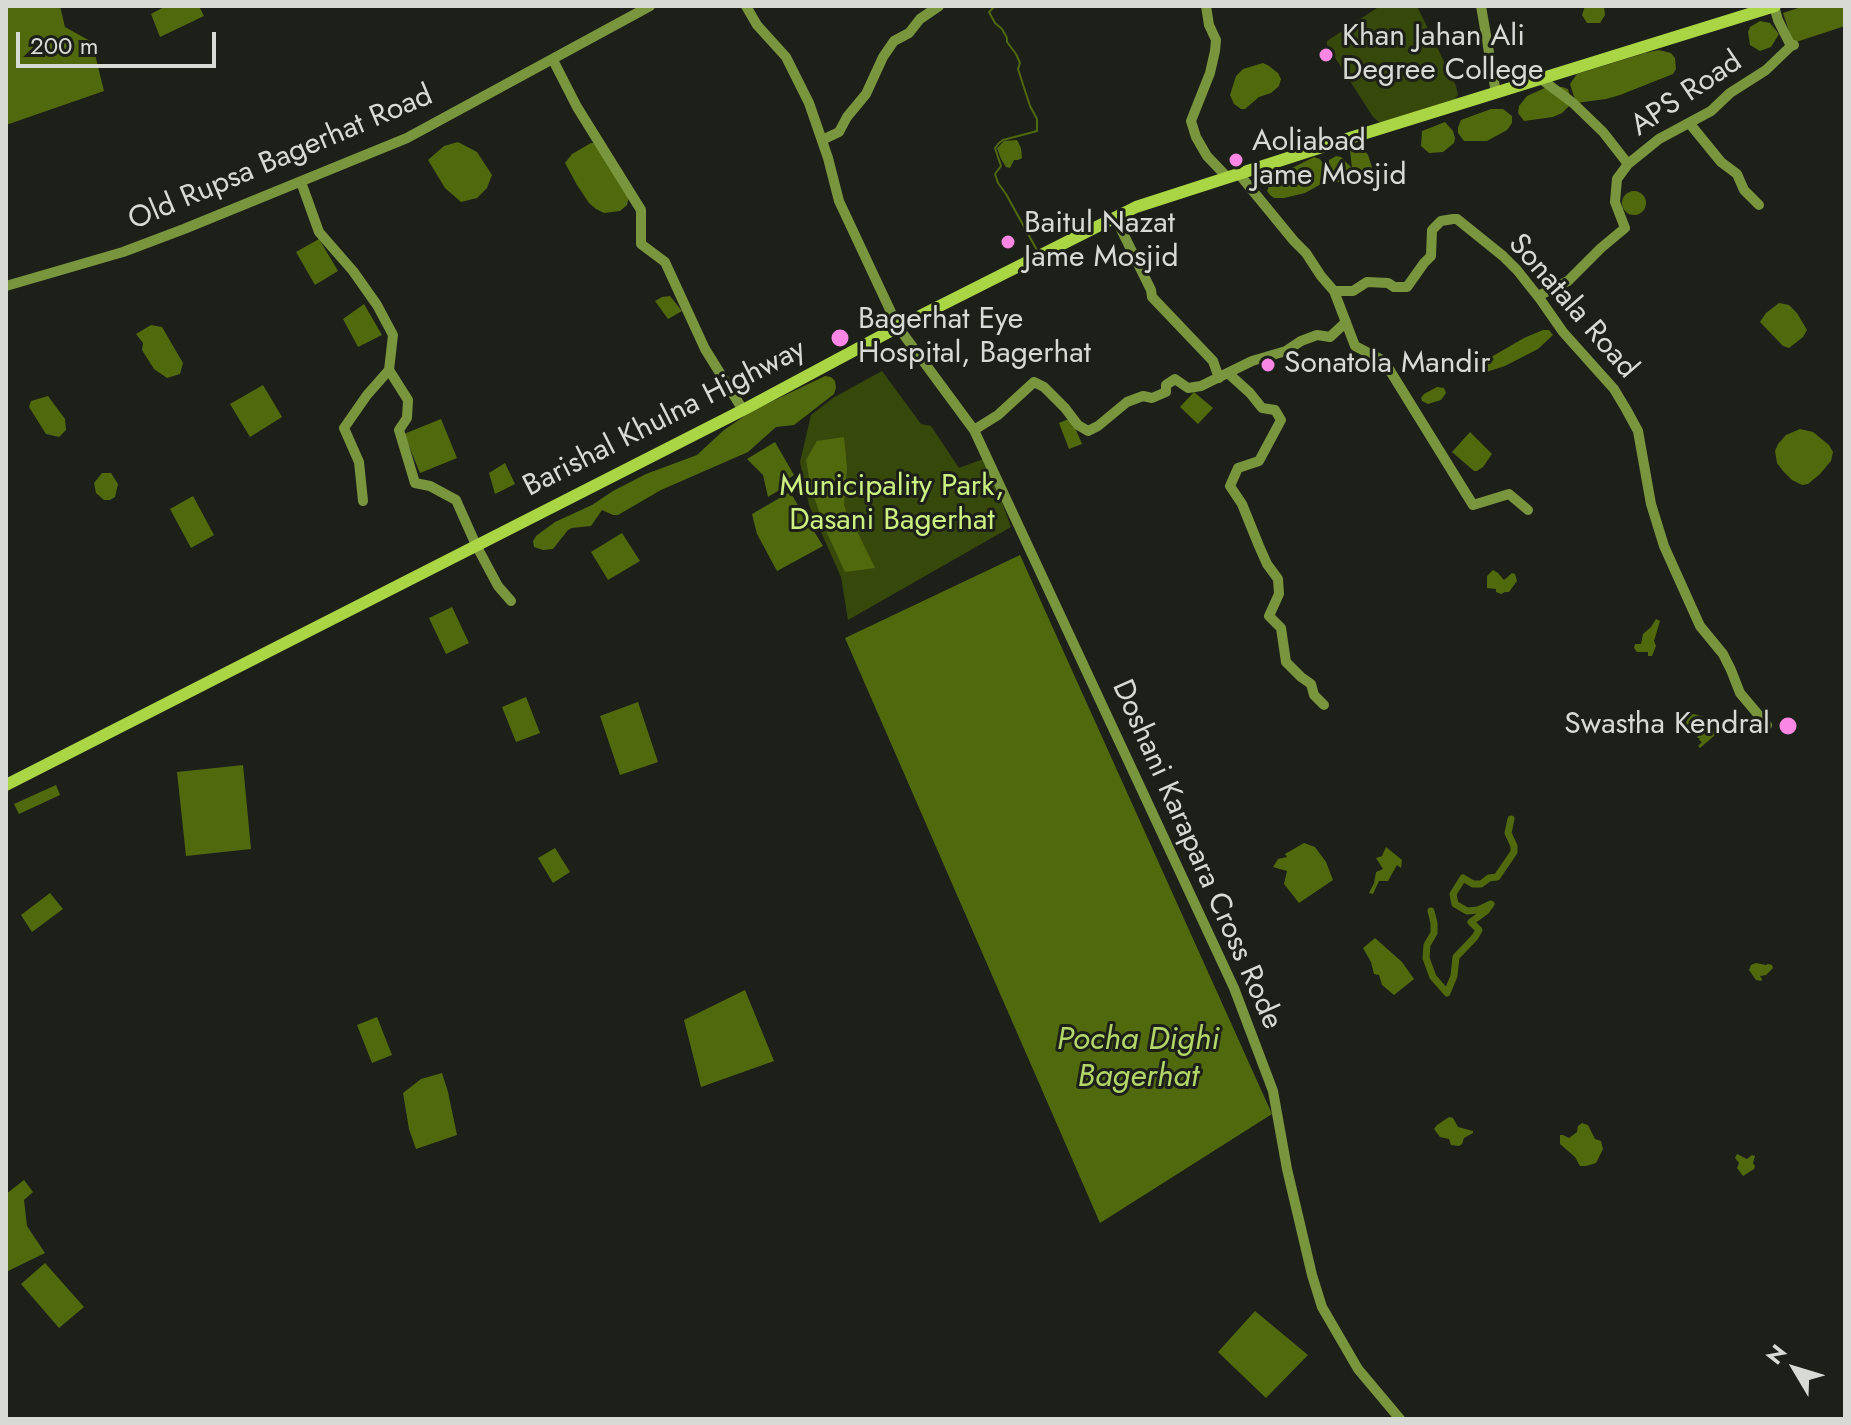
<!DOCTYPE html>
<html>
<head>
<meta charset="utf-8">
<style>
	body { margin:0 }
	#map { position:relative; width:1851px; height:1425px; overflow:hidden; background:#1d1f19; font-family:Jost,sans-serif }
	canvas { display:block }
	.frame { position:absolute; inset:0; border:8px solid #d8dad6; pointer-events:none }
	.north { position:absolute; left:1755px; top:1329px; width:80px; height:80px; -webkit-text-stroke:6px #1d1f19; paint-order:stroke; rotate:308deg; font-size:22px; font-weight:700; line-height:32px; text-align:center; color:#d8dad6 }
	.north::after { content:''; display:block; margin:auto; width:28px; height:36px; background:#d8dad6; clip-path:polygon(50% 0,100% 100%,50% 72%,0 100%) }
	.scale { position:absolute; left:16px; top:32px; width:200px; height:36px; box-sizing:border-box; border:4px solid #d8dad6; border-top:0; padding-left:10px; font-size:24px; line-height:28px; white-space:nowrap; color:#d8dad6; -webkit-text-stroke:6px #1d1f19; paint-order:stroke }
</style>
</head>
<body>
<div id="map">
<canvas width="1851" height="1425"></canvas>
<div class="frame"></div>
<div class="north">N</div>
<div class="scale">200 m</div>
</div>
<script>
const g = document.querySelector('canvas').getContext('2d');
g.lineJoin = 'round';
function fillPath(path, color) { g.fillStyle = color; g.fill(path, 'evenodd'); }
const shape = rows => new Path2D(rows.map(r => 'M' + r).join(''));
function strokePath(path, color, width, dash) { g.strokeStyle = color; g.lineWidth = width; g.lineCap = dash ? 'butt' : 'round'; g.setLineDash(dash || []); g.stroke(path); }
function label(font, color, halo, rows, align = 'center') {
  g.font = font + ' Jost,sans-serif'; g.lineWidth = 6; g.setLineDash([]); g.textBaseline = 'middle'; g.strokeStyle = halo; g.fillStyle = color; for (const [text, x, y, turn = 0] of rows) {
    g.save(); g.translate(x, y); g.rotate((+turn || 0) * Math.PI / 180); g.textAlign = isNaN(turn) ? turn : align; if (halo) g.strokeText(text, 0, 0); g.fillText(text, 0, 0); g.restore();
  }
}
const green = shape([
	[1380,6,1417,6,1456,86,1458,95,1455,99,1383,122,1379,122,1373,117,1327,45,1327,41],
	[882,371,921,424,931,426,959,468,986,458,1011,527,848,620,841,577,809,505,800,462,811,415,833,398]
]);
const water = shape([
	[6,6,60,6,65,27,92,42,104,91,6,125],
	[166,6,199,6,204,16,160,37,151,14],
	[1585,6,1604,6,1605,15,1600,23,1587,23,1582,15],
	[1804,6,1845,6,1845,26,1793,43,1783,13],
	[1760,21,1770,23,1779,34,1771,47,1760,51,1750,45,1748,32,1750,27],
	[1659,50,1671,53,1675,58,1676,69,1673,74,1620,95,1606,99,1576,103,1570,84,1577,74,1645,53],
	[1263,63,1269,66,1278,73,1281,79,1279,86,1271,93,1259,97,1245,109,1241,109,1234,104,1230,95,1236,76,1243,69],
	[1547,87,1562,87,1568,89,1571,100,1569,106,1562,113,1553,117,1524,121,1518,113,1519,106,1527,96],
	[1491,109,1503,109,1512,116,1512,123,1507,130,1487,141,1464,141,1458,133,1458,127,1461,120],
	[1445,122,1453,131,1455,138,1454,143,1443,152,1429,153,1421,146,1422,131],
	[1017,140,1021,148,1022,158,1018,160,1014,160,1010,168,1006,167,1001,159,997,148,1004,141],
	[458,142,477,152,492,175,487,188,477,198,461,202,445,188,428,160,444,146],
	[591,143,597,143,629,197,627,205,620,211,604,213,596,209,589,203,577,185,565,163,572,154],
	[1355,146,1362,147,1368,155,1372,167,1370,174,1359,178,1353,171,1346,182,1340,183,1335,181,1329,167,1329,160,1336,156,1341,157,1352,168,1350,150],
	[1314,157,1320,159,1328,172,1323,183,1305,193,1284,198,1274,198,1270,195,1267,191,1272,178],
	'1622 203a12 12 0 1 1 24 0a12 12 0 1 1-24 0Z',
	[319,239,338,271,315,285,296,252],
	[670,296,682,311,668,319,655,301,662,297],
	[1779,303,1789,305,1797,313,1807,330,1803,337,1789,348,1783,346,1760,322,1766,313],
	[364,304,382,335,358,347,343,319],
	[151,325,162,327,183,363,180,374,167,378,154,369,142,350,143,343,136,334],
	[1543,330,1549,330,1553,335,1538,349,1505,366,1483,373,1478,372,1479,367,1486,360,1524,338],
	[825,376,831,377,835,381,836,388,834,394,794,425,776,427,748,452,661,490,618,515,613,515,602,510,591,526,572,528,568,530,553,549,543,550,534,547,533,541,536,536,555,522,592,505,613,491,646,474,697,455,724,430,752,411],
	[263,385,282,417,250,437,230,404],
	[1437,387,1444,388,1446,393,1441,400,1428,404,1422,401,1421,398,1424,394],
	[1194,392,1213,408,1198,424,1180,407],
	[48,396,65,419,66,430,59,437,46,434,29,407,31,401],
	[1071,418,1082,444,1069,449,1059,423],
	[441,419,457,458,420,473,404,434],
	[1800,429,1813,432,1829,445,1833,452,1831,461,1820,474,1808,484,1802,485,1792,480,1783,471,1777,463,1775,451,1778,444,1786,435],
	[1470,432,1492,454,1483,467,1477,471,1474,471,1452,452],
	[844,437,847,468,844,505,850,521,858,533,875,568,845,572,827,533,811,489,806,460,817,441],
	[775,442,794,475,787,480,786,486,768,497,763,475,747,459],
	[505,463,515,484,495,494,489,473],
	[102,473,111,473,118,484,115,497,110,500,104,500,96,493,94,483],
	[790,492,823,546,777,571,757,534,752,514],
	[193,496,214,535,191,548,170,509],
	[622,533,640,561,608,580,591,552],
	[1020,555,1272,1114,1100,1223,845,638],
	[1493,570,1498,573,1504,580,1512,573,1515,574,1517,581,1509,592,1505,592,1501,594,1496,592,1496,589,1487,588,1487,576],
	[452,607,469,643,446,654,429,618],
	[1656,619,1660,621,1654,641,1656,646,1652,656,1648,656,1648,652,1637,652,1634,648,1635,644,1641,644,1643,634,1651,627],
	[526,697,540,733,516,742,502,707],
	[638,702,658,762,620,775,600,716],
	[1694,714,1703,717,1703,719,1698,722,1700,728,1705,731,1713,731,1715,732,1714,736,1700,748,1698,746,1702,742,1699,740,1700,738,1697,738,1698,736,1695,733,1685,731,1678,725,1680,721,1686,723,1688,715],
	[243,765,251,849,186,856,177,772],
	[56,785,60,795,19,814,14,804],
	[1304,843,1315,847,1326,862,1333,880,1299,903,1284,884,1287,871,1273,867,1278,859,1287,857,1285,854],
	[1386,847,1402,860,1401,868,1397,865,1388,881,1379,881,1373,894,1369,893,1374,883,1376,872,1383,869,1376,858,1382,856],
	[555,848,570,872,553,883,538,858],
	[50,893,63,909,32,932,21,915],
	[1375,938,1402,962,1414,979,1394,995,1382,985,1379,975,1374,974,1371,962,1363,948],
	[1756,963,1766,965,1768,964,1772,965,1773,968,1766,975,1760,976,1762,979,1761,981,1756,980,1749,970,1751,965],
	[745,990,774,1061,701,1087,684,1020],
	[377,1017,392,1055,372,1063,357,1025],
	[442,1073,448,1092,457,1135,416,1149,409,1129,403,1093,421,1079],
	[1449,1117,1453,1118,1458,1127,1473,1131,1473,1133,1464,1138,1462,1144,1459,1146,1451,1145,1449,1139,1440,1137,1434,1129,1437,1125],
	[1582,1123,1588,1125,1595,1139,1601,1141,1603,1149,1596,1163,1586,1166,1580,1166,1575,1157,1560,1144,1560,1135,1563,1135,1569,1138,1577,1132,1578,1126],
	[1737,1154,1747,1159,1752,1155,1755,1156,1753,1163,1755,1166,1754,1169,1743,1176,1737,1168,1739,1163,1735,1158],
	[24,1180,33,1192,24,1200,27,1226,45,1253,6,1272,6,1194],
	[45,1263,84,1307,59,1328,21,1284],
	[1255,1311,1308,1355,1266,1398,1218,1352]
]);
const stream = shape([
	[995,6,989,12,995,23,1002,29,1007,38,1007,42,1016,54,1020,63,1018,69,1030,106,1037,119,1037,131,1003,140,999,143,995,148,1001,166,995,174,998,183,1006,194,1038,252]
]);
const canal = shape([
	[1431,911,1434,923,1434,933,1427,945,1426,958,1433,977,1447,993,1454,976,1456,957,1475,937,1479,930,1471,922,1486,911,1491,904,1478,910,1467,911,1455,904,1453,894,1463,878,1473,884,1481,884,1489,878,1497,877,1514,852,1514,846,1508,833,1511,819]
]);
const secondary = shape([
	[746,6,757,25,786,57,809,103,828,158,839,201,898,327,974,430,1234,988,1273,1091,1287,1169,1312,1275,1322,1307,1358,1369,1400,1419],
	[1206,6,1209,25,1216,40,1215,51,1210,73,1191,121,1196,137,1207,156,1227,177],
	[1481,6,1496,93],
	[1774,6,1778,20,1791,46],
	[553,60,577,107,641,210,641,244,665,262,705,349,743,410],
	[1541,79,1573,103,1603,132,1628,164,1659,139,1711,111,1730,93,1766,70,1791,46,1794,45],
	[1690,124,1721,162,1737,174,1744,190,1759,205],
	[822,140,839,132,847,117,866,94,883,57,894,41,909,33,920,19,939,6],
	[1239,174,1294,241,1306,253,1321,276,1334,291,1353,291,1367,282,1388,283,1394,287,1407,287,1424,263,1431,256,1432,230,1441,221,1453,219,1457,219,1503,256,1517,270,1540,299,1563,332,1614,389,1626,409,1638,431,1651,504,1664,546,1700,626,1723,654,1731,670,1740,693,1767,725],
	[301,182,319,232,353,271,377,305,393,335,389,370,408,400,407,418,399,430,415,483,430,486,456,500,476,545,498,586,511,601],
	[1115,217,1151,290,1152,297,1213,361,1219,378],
	[6,286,123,252,184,229,407,138,650,6],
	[1334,291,1355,346,1384,361,1473,505,1509,494,1528,510],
	[1538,296,1568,281,1601,248,1625,228,1615,202,1617,179,1628,164],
	[1229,374,1250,393,1262,408,1275,410,1281,420,1259,461,1238,468,1230,486,1242,504,1259,546,1267,564,1278,579,1279,594,1269,616,1281,628,1286,662,1301,677,1311,684,1314,695,1324,705],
	[974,430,998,415,1034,382,1044,387,1065,408,1078,425,1088,431,1098,426,1127,402,1143,396,1152,398,1166,392,1166,385,1175,379,1188,388,1201,386,1252,361,1286,351,1301,341,1317,335,1330,337,1346,322],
	[363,501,359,462,344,428,367,395,389,370]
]);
const highway = shape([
	[6,785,743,410,898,327,1136,207,1353,137,1775,6]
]);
const markers = [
	[1326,55,8,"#fb87e5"],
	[1236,160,8,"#fb87e5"],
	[1008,242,8,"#fb87e5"],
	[840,338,10,"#fb87e5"],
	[1268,365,8,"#fb87e5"],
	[1788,726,10,"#fb87e5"]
];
const poiNames = [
	["Khan Jahan Ali",1342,38],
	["Degree College",1342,72],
	["Aoliabad",1252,143],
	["Jame Mosjid",1252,177],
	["Baitul Nazat",1024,225],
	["Jame Mosjid",1024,259],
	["Bagerhat Eye",858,321],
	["Hospital, Bagerhat",858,355],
	["Sonatola Mandir",1284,365],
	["Swastha Kendral",1770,726,"right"]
];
const streetNames = [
	["APS Road",1687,95,-34],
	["Old Rupsa Bagerhat Road",281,159,-23],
	["Sonatala Road",1572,307,49],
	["Barishal Khulna Highway",665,419,-27],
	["Doshani Karapara Cross Rode",1196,855,66]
];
const parkNames = [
	["Municipality Park,",892,488],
	["Dasani Bagerhat",892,522]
];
const waterNames = [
	["Pocha Dighi",1138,1041],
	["Bagerhat",1138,1078]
];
fillPath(green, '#37480b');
fillPath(water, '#51690d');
strokePath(stream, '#51690d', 2);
strokePath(canal, '#51690d', 7);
strokePath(secondary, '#79953d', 10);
strokePath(highway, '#aad544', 12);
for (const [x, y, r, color] of markers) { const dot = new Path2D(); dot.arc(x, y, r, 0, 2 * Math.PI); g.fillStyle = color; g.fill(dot); strokePath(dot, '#1d1f19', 3); }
label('30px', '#d8dad6', '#1d1f19', poiNames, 'left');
label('30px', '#d8dad6', '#1d1f19', streetNames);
label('30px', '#ccf181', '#1d1f19', parkNames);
label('italic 32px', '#b2d667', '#1d1f19', waterNames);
</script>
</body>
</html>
